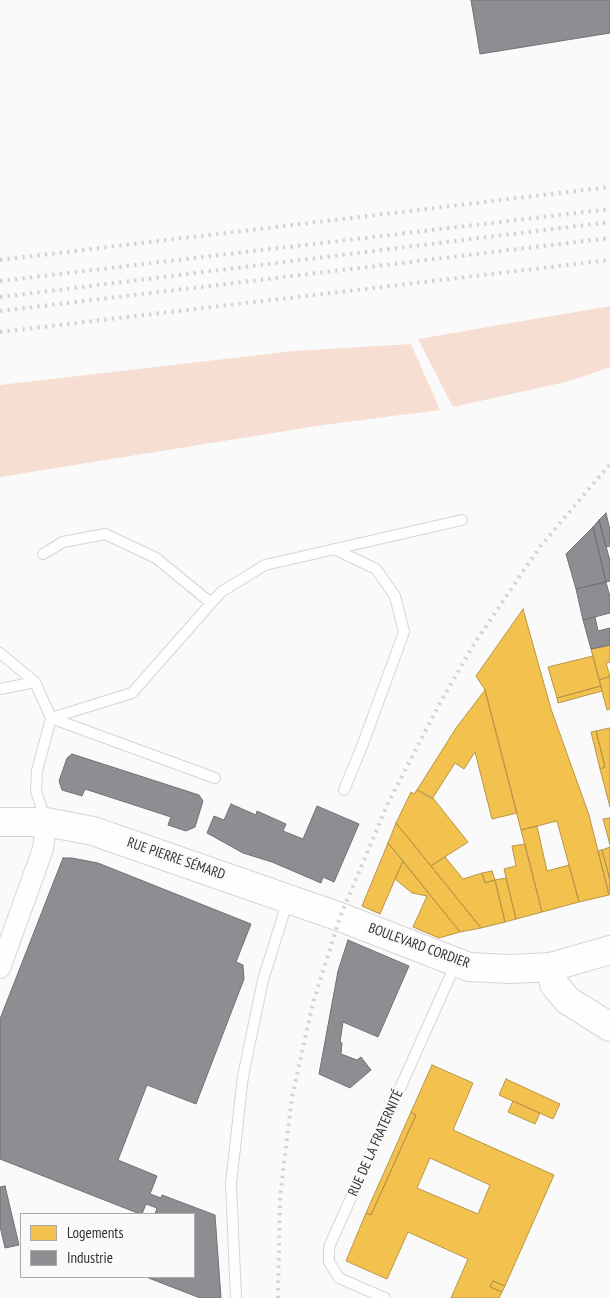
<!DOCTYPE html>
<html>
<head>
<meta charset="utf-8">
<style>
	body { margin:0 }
	#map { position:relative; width:610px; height:1298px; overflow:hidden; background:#fbfafb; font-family:"PT Sans Narrow",sans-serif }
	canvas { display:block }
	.legend { position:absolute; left:20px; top:1213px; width:175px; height:65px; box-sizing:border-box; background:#fcf9fb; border:1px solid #aca9ab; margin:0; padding:6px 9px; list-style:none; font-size:15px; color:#333132 }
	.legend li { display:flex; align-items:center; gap:10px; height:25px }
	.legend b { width:25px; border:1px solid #aca9ab }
</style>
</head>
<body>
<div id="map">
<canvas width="610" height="1298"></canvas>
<ul class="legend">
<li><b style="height:14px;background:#f2c14e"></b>Logements</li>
<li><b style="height:14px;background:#8d8d92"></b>Industrie</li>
</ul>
</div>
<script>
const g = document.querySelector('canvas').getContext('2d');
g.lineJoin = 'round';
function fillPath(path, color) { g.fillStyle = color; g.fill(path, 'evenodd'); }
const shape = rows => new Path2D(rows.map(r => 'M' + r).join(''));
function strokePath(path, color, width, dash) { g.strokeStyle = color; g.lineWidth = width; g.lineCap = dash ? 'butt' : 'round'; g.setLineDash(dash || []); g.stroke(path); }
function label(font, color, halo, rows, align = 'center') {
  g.font = font + ' "PT Sans Narrow",sans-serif'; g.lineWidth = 5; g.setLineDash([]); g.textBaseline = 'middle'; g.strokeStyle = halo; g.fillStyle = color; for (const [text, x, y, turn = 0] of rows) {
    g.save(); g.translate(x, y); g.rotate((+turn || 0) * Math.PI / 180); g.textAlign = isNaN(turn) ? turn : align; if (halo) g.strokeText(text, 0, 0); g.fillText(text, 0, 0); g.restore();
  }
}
const green = shape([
	[610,306,610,367,570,381,453,407,418,339],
	[411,344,440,410,323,425,0,477,0,385,294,351]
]);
const homes = shape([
	[523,609,551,709,589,815,609,895,579,902,557,821,521,830,485,690,476,676,523,609],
	[610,645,610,662,606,663,610,677,599,680,591,649,610,645],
	[593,656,601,686,557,698,548,667,593,656],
	[610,676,610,709,607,710,599,680,610,676],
	[601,686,602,691,558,703,557,698,601,686],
	[485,690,517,813,492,819,475,752,464,769,455,763,432,799,417,790,456,728,485,690],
	[610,728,610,807,600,769,605,767,596,731,610,728],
	[596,731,605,767,600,769,591,732,596,731],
	[417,790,433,798,468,842,431,866,396,823,411,792,414,794,417,790],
	[610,818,610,845,603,819,610,818],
	[396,823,431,866,481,928,460,932,388,843,396,823],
	[537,826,547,871,569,865,579,902,542,912,521,830,537,826],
	[388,843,403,861,380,914,362,906,388,843],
	[525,844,542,912,516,919,504,869,516,866,512,846,525,844],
	[610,847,610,880,602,850,610,847],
	[602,850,610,880,609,895,598,851,602,850],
	[445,857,463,879,482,873,485,883,495,880,505,922,481,928,431,866,445,857],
	[403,861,460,932,439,938,413,927,427,896,412,893,395,879,403,861],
	[492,871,495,880,485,883,482,873,492,871],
	[506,878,516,919,505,922,495,880,506,878],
	[432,1065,473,1083,453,1130,554,1175,505,1286,493,1281,490,1287,502,1292,499,1298,451,1298,468,1259,408,1232,387,1279,346,1261,366,1213,371,1215,416,1115,411,1112,432,1065],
	[430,1158,490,1185,478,1214,417,1188,430,1158],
	[506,1079,560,1104,553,1119,499,1095,506,1079],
	[513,1101,540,1113,535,1124,508,1112,513,1101],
	[411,1112,416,1115,371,1215,366,1213,411,1112],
	[493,1281,505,1286,502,1292,490,1287,493,1281]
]);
const industry = shape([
	[471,0,610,0,610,33,480,54,471,0],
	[606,513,610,530,610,546,606,547,599,520,606,513],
	[599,520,610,561,610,581,606,582,593,527,599,520],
	[593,527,606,582,576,589,566,554,593,527],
	[606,582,610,597,610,613,583,620,576,589,606,582],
	[595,617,598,631,610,628,610,645,591,649,583,620,595,617],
	[72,754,199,795,203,801,195,827,186,831,168,825,171,817,85,789,82,796,62,790,59,781,67,758,72,754],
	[231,804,256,815,257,811,286,824,283,831,303,839,317,806,359,824,334,882,323,877,321,883,272,862,243,853,207,833,214,816,224,820,231,804],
	[63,858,72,858,98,863,251,924,236,962,243,965,244,979,196,1104,147,1085,118,1160,157,1176,150,1194,161,1198,162,1195,215,1215,221,1298,200,1298,146,1277,194,1277,194,1214,155,1214,157,1208,146,1204,142,1214,140,1214,0,1159,0,1019,63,858],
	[348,940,409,966,378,1037,343,1022,340,1042,342,1043,341,1054,357,1060,361,1057,371,1070,350,1088,319,1074,338,971,348,940],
	[5,1186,19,1245,5,1248,0,1226,0,1187,5,1186]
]);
const lane = shape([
	[334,549,376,569,395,596,404,632,361,749,344,790],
	[43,554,63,542,105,534,156,558,211,603],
	[0,653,35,682,51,718,37,771,36,791,46,821],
	[0,689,35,682],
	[215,778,51,718,132,693,221,592,265,565,462,520],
	[236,1298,231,1184,243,1076,263,980,288,900],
	[385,1298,339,1278,329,1262,329,1247,456,963]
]);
const street = shape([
	[0,968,43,849,46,822]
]);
const secondary = shape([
	[0,822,46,822,93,831,340,917,469,967,510,969,551,967,610,950],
	[551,967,554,984,567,1000,610,1027]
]);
const rail = shape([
	[0,260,610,187],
	[0,281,610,209],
	[0,297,610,222],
	[0,311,610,238],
	[0,332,610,260],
	[278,1298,280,1197,292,1097,313,1003,340,917,388,803,440,703,474,644,539,548,610,464]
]);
const streetNames = [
	["RUE PIERRE SÉMARD",176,859,19],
	["BOULEVARD CORDIER",419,946,20],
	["RUE DE LA FRATERNITÉ",376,1143,-66]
];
fillPath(green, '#f7ded2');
fillPath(homes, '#f2c14e');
strokePath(homes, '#b99646', 1);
fillPath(industry, '#8d8d92');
strokePath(industry, '#727175', 1);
strokePath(lane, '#d6d5d6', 12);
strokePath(street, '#d6d5d6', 22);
strokePath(secondary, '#d6d5d6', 30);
strokePath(lane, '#fefefe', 10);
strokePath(street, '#fefefe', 20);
strokePath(secondary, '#fefefe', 28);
strokePath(rail, '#d5d4d5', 4, [2.5, 5]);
label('14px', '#333132', '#fcf9fb', streetNames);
</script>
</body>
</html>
